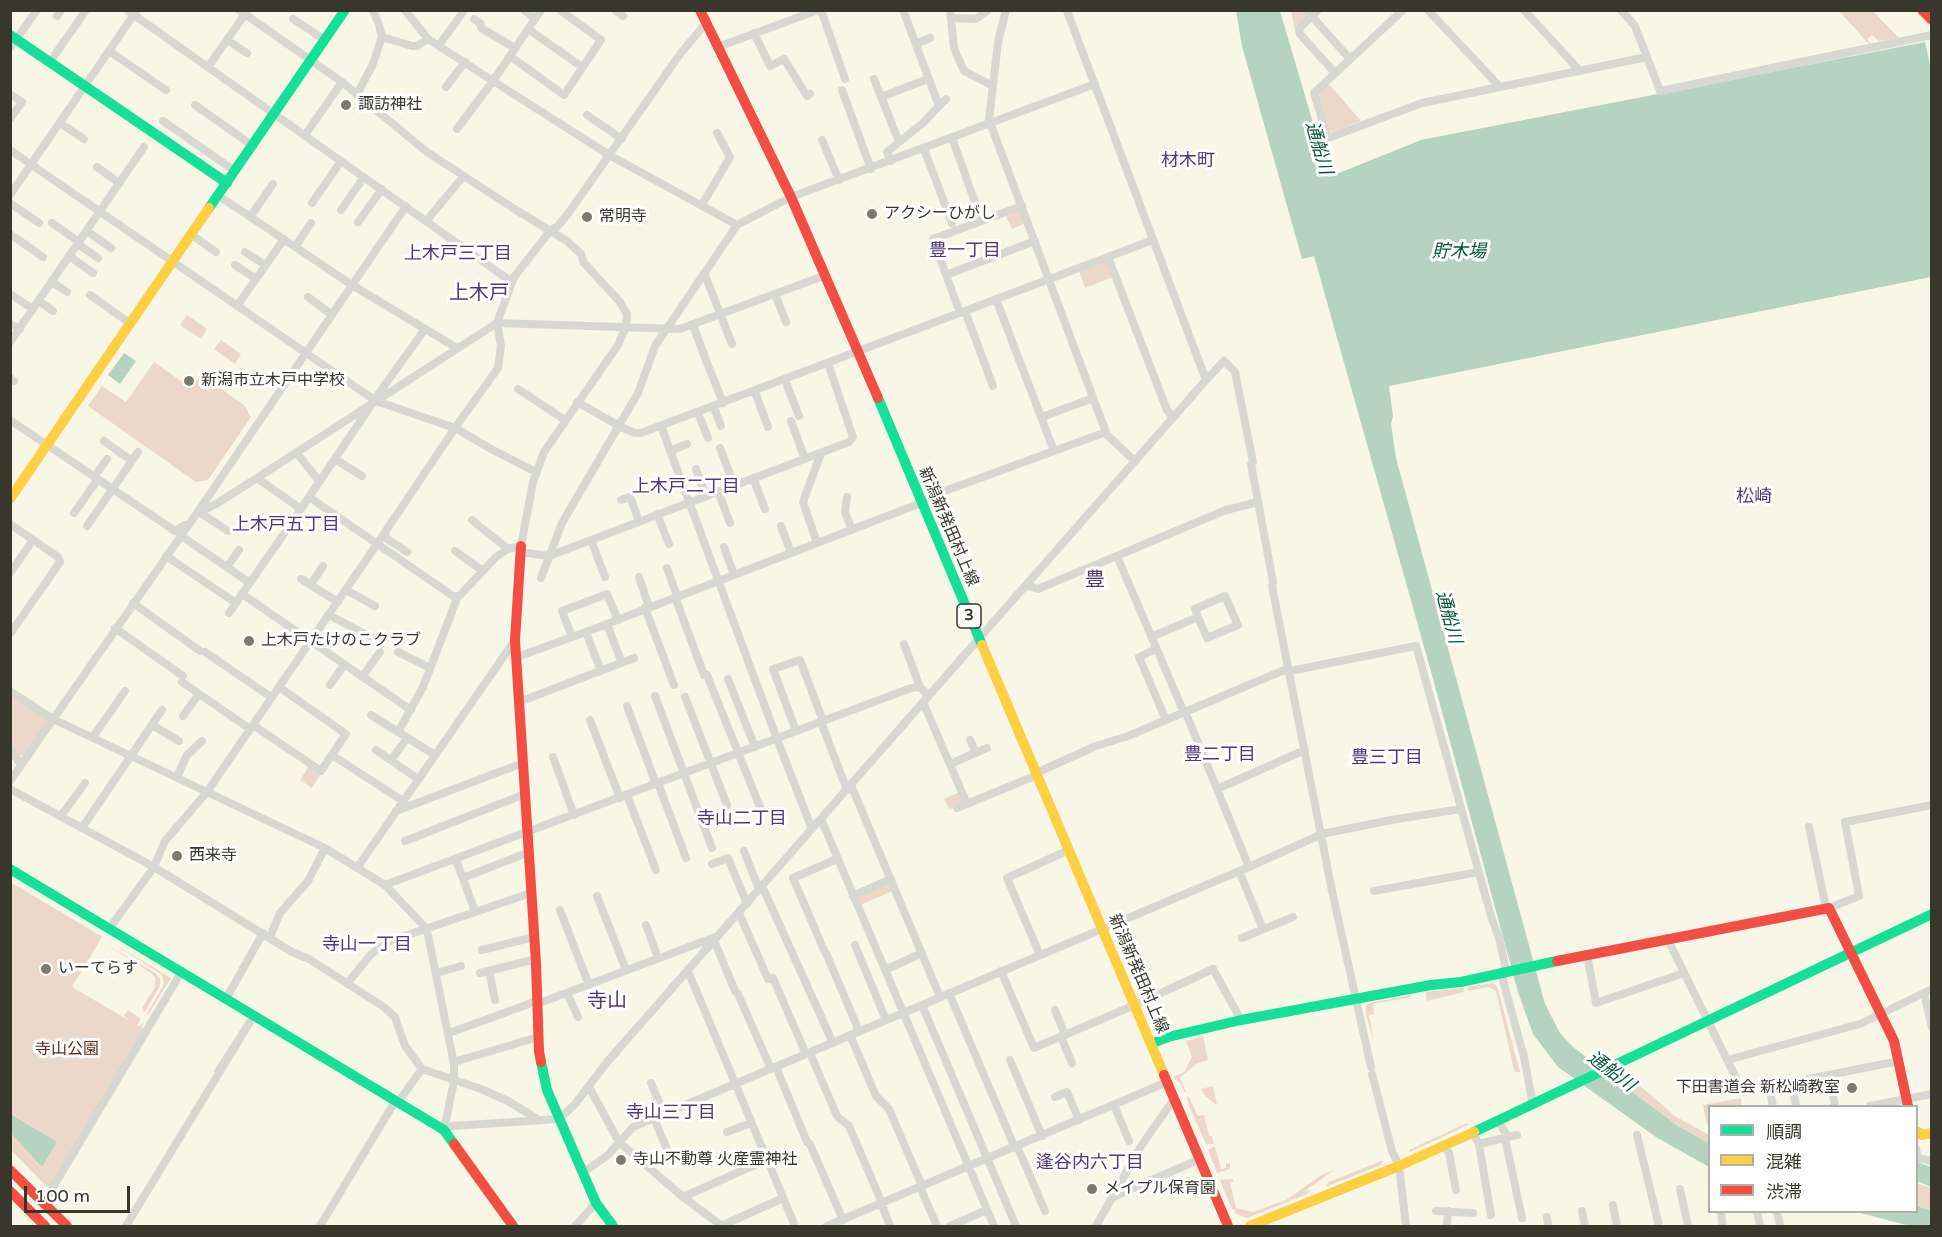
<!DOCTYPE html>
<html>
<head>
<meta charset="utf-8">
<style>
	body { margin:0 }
	#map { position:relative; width:1942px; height:1237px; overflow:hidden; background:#f8f6e7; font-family:"Varela Round","Noto Sans JP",sans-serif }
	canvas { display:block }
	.frame { position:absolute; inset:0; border:12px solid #38372c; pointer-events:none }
	.legend { position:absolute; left:1708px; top:1105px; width:210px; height:108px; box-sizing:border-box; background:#fff; border:2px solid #afafab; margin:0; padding:8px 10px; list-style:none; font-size:18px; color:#38372c }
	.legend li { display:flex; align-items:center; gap:12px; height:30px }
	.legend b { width:30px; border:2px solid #afafab }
	.scale { position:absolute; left:24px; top:1186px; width:106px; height:27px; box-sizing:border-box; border:3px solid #38372c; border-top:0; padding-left:8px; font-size:18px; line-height:21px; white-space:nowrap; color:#38372c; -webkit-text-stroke:4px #fff; paint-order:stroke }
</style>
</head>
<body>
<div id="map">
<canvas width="1942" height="1237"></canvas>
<div class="frame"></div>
<ul class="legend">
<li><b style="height:8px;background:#16e098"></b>順調</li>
<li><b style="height:8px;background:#ffcf43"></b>混雑</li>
<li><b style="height:8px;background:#f24e42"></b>渋滞</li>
</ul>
<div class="scale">100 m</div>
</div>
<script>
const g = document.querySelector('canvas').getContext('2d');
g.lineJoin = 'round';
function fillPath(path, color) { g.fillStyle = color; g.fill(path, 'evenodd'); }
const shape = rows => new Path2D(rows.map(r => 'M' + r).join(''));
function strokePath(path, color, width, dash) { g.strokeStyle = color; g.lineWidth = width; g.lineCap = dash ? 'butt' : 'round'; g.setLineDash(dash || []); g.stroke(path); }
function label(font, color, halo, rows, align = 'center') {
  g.font = font + ' "Varela Round","Noto Sans JP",sans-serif'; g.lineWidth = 6; g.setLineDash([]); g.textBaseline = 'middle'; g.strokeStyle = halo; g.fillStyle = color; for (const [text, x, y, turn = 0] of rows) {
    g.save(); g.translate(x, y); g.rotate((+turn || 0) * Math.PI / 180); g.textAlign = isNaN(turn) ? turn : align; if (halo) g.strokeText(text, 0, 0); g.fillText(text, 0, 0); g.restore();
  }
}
const green = shape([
	[1291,11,1301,11,1307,17,1307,20,1295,31],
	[1839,11,1873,11,1899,38,1878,41,1873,35,1867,39,1870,43,1868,43],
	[1329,84,1361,121,1332,132,1328,130,1318,97,1320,92],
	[1018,209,1025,223,1012,229,1005,215],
	[1103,261,1108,263,1113,277,1085,288,1079,271],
	[187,315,207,329,201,339,180,325],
	[221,340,241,354,235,364,214,349],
	[154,362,191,388,201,375,244,405,251,417,208,480,196,482,88,406,102,386,126,402],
	[10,691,53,719,28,755,15,756,11,748],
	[309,766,321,774,312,788,300,780],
	[960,792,965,803,949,809,944,799],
	[888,881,895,890,858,906,858,895],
	[10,882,101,936,102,937,72,987,130,1021,124,1016,128,1010,141,1019,137,1025,139,1027,144,1021,141,1027,145,1030,51,1185,47,1187,11,1150],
	[111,942,171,978,148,1015,147,1014,164,984,162,975],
	[106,944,155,973,160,978,160,986,144,1013,142,1008,155,987,155,977,151,973],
	[1493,983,1497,986,1520,1072,1515,1072,1514,1070,1496,991,1488,987,1468,991,1467,987],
	[1463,988,1464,992,1427,1001,1426,997,1426,992],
	[1411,995,1411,997,1373,1004,1374,1014,1369,1015,1374,1041,1366,1015,1366,1006,1369,1003],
	[1203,1036,1208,1060,1196,1064,1180,1078,1186,1092,1184,1092,1181,1084,1173,1077,1184,1072,1192,1057,1186,1041],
	[1623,1071,1675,1116,1709,1135,1709,1143,1678,1126,1612,1076],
	[1213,1086,1217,1105,1205,1096,1201,1089],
	[1187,1097,1189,1097,1198,1116,1204,1115,1209,1136,1212,1136,1214,1144,1206,1144,1189,1106],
	[1741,1098,1742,1106,1710,1106,1709,1124,1707,1125,1703,1105],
	[1467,1123,1468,1125,1410,1152,1409,1150],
	[1215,1146,1221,1169,1226,1168,1226,1164,1230,1163,1230,1168,1227,1170,1217,1173,1208,1150],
	[1381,1161,1383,1161,1381,1165,1325,1187,1329,1182],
	[1334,1170,1305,1191,1311,1190,1307,1194,1247,1218,1236,1214,1234,1209,1232,1209,1220,1180,1233,1179,1234,1181,1230,1183,1236,1208,1253,1212,1286,1200,1321,1175],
	[1916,1183,1931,1188,1931,1211,1917,1206]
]);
const water = shape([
	[1236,11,1280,11,1329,177,1421,140,1925,42,1932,74,1931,277,1389,386,1393,416,1391,424,1396,458,1545,1004,1560,1033,1573,1047,1678,1126,1709,1143,1709,1167,1656,1137,1558,1067,1533,1034,1518,992,1432,675,1314,256,1302,259,1242,46],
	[124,353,136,361,120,384,108,375],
	[12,1115,57,1142,42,1167,11,1133],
	[1917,1162,1931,1167,1931,1187,1917,1181],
	[1917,1206,1931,1211,1931,1226,1910,1226,1857,1212,1916,1212]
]);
const street = shape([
	[127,10,512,282],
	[239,10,342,82,427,152,516,210,567,241,581,254,584,263,620,302,627,314,626,326,618,345,544,452,533,482,521,546,508,549,496,557,459,596,453,596,309,497,301,509,257,478],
	[405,10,428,39,493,81,611,156,737,225],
	[524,10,535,19],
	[615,10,623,16],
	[821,10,845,79],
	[950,10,954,48,964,71,993,86],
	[1006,10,998,42,989,120,1107,435,1135,461],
	[1069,10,1067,11,1206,380,1224,361,1235,372,1253,462,1251,464,1273,582,1272,586,1332,891,1371,1067],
	[1306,10,1350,59],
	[1318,10,1299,29,1300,34,1335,73],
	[1403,10,1314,93,1328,138,1422,103,1647,57],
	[1428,10,1499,86],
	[1524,10,1579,70],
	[1621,10,1635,26,1660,91,1932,35],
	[57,16,61,10],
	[951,18,976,19,988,10],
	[293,19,325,40],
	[474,19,481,24,481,28,515,48],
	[528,29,582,67],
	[754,33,770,66,784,59,807,96,810,94],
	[382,37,412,46,417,46,428,39],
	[227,40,247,53],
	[916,44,930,38],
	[439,45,463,12],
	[718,47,818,10],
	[10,48,37,10],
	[109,51,166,90],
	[510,56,564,95,601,40,560,10],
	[50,62,86,10],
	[208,67,245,14],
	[874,79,899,142],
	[446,87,465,62],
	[842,90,871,169],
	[10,94,22,102,10,119],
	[357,94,372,66,382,37,379,25,373,10],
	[881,97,928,79],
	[195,105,253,146],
	[939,106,946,99],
	[587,115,622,139],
	[163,121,235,171],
	[60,123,84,139],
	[457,129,493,81,541,10],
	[305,135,342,82],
	[952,138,980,216],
	[822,140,839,180],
	[924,149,952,223],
	[10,150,376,401,455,428,491,449,536,472],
	[891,161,887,152,924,122,939,106,903,10],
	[97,167,119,183],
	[10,195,137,10],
	[219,196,352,285,457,348],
	[10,203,39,223],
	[312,203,341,161],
	[702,205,730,157,717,133],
	[341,210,364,177],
	[250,217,273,184],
	[426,221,463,177],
	[358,222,382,189],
	[52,223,79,242],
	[87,231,111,248],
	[10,234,43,257],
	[192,235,216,252],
	[78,244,98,258],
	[295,247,311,223],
	[245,252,265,265],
	[69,256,93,273],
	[1108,257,1167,410,1173,418],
	[235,265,256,279],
	[705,275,732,344],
	[946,275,1035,241],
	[52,282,67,292],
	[10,294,33,309],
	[775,294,786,322],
	[90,295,131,324],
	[308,297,332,315],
	[996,299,1054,451],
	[39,301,53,311],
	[237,306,284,239],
	[965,311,993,386],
	[960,313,933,239,1022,206],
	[10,324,20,329],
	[693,325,707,363],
	[10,342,144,147],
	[708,365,723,403],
	[10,378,14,381],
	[785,380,799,416],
	[518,389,565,420],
	[755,392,768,427],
	[374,400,425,329],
	[577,402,623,428,635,433,641,433,1153,240],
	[714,407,721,426],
	[698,413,708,438],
	[1042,417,1093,398],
	[10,420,175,531,185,525],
	[791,421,805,459],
	[661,426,777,739,812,829],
	[104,441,132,461],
	[720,448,734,485],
	[670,451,687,444],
	[297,453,319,481],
	[335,459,362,476],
	[696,469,706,496],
	[94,477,107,459],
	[753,478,765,509],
	[718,491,730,523],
	[309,497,370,407],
	[847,497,845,512,852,530],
	[621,500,630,497,639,521],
	[199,512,228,531],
	[74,513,98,479],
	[198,513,216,504,257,478,497,323,680,329,826,275],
	[657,514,669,544],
	[472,520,508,549],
	[10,524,58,557,60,562,10,634],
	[87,526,138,452],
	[781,526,791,553],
	[385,533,386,538,407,552],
	[180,535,250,583],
	[591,540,605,577],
	[817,543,803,502,821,453],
	[724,547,734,575],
	[455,551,483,571],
	[520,552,549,556,849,442,853,437,828,363],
	[166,556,236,603],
	[1117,556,1182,708,1185,711,1249,867],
	[227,567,239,550],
	[667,568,677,596],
	[10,573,33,540],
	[639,577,649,607],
	[541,578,562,523,638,393,655,346,737,225,791,197,1095,84],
	[301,579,338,602],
	[311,584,323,566],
	[1027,585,1038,589,1226,510,1258,502],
	[346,590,375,606],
	[242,594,411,710],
	[675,597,704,675],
	[133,603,200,651],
	[645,608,674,685],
	[229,613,301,509],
	[329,615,371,637],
	[607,624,622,663],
	[115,628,183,676],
	[586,632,601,671],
	[572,637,562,611,607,594,618,620],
	[1151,637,1198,617,1195,609,1225,596,1238,625,1207,638,1198,617],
	[904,644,920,687],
	[1156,649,1139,657,1166,720],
	[205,652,271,697],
	[398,652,430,668],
	[517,657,586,632,921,503,931,496,1106,432],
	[1290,671,1416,646,1491,916,1500,941,1506,971],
	[707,675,762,812],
	[362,677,380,652],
	[728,679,755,747],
	[182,682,250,729],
	[330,685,344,665],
	[10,691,53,719,325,848,385,885,426,928,428,935,454,1064,454,1081,444,1130],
	[655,696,712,848],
	[685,697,727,805],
	[519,702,634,658],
	[923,702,967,804],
	[627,706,656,784],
	[371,715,435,755],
	[183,716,199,694],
	[590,720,620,798],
	[821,722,847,790],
	[152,725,179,741],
	[253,725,321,771,346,734,279,687],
	[796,731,773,669,800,660,823,721],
	[398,732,423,687,458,596],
	[93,737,125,691],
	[970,740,976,753],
	[10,748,21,765],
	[376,750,418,779],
	[332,755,403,801],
	[553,757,574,815],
	[391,760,405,741],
	[950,764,987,748],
	[1036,773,1096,746,1128,736,1289,668],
	[177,777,187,755,202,741],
	[10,781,197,513,406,206],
	[658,783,686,858],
	[851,785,940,997],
	[10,789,154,867,292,952,309,959,384,1007,395,1017,405,1046,422,1069,481,1089,508,1101,539,1120],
	[1217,789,1305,750],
	[627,795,656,870],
	[957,808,1037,775],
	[396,811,523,763],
	[61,816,85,783],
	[821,819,994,1226],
	[1809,827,1826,908],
	[82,828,162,710],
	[405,841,525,794],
	[744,851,759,889],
	[456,860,475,911],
	[712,864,728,858,747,904],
	[357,868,515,640],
	[1239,871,1263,929],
	[463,878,529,852],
	[385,885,911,688,920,687,929,696],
	[762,886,833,1043],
	[1374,891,1479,872],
	[597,896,626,970],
	[853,896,891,879],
	[1829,908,1859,896,1845,822,1932,805],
	[560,910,589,985],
	[739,913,768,979],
	[646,925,658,958],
	[109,929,154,867,165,841,207,792,377,544,455,428,498,368,501,346,497,323,514,277,550,231,558,226,570,211,680,54,706,23],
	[270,937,280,913,308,881,325,848],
	[1242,938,1293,917],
	[1667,938,1743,1092,1899,1061],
	[713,942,716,945,735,991],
	[855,945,886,1020],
	[482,950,534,937],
	[824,950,793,878,837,859],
	[826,953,859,1031],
	[1587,954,1596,1003,1684,973],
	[1040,955,1007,878,1069,850],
	[885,970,922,953],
	[489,971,495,1000],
	[688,971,795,1226],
	[1001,971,1034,1048,1135,1005,1213,969,1241,1020],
	[436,973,461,966],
	[480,973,536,959],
	[1501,973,1524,1057,1533,1105],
	[773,978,806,1054],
	[347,984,371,954,390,941,531,893],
	[567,993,578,1017],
	[949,993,1015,1148],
	[1924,993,1932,1027],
	[738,994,771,1069],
	[226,999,263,933],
	[537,1004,718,936],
	[922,1005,1016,1226],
	[1055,1010,1065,1035],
	[449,1033,537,1001],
	[850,1035,876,1096,889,1109,922,1186],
	[1061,1037,1072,1063],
	[810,1053,837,1116,849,1126,882,1203],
	[1010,1060,1042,1136],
	[1727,1060,1860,1024,1932,989],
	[454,1062,538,1037],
	[776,1067,807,1142],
	[1372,1074,1392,1151,1399,1166,1406,1226],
	[1829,1075,1835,1106],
	[1791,1082,1796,1106],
	[651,1083,664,1114],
	[589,1087,619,1142,683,1197,722,1226],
	[1769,1087,1773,1106],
	[1055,1097,1067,1092,1079,1120],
	[398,1102,422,1069],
	[1114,1105,1129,1141],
	[1870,1106,1932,1094],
	[654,1118,666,1147],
	[1498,1121,1508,1137],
	[444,1130,452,1126,559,1119,575,1104,608,1061,1206,380],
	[727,1132,751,1123],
	[1473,1133,1479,1144,1517,1135],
	[1637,1135,1659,1226],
	[1505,1138,1522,1218],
	[810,1144,843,1220],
	[1479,1144,1491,1215],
	[1017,1146,1045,1211],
	[1445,1146,1449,1153,1456,1190],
	[1916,1149,1918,1158,1932,1161],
	[582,1173,607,1156,633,1127,1249,867,1322,834,1391,820,1461,809],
	[920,1187,937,1226],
	[1680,1189,1688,1226],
	[49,1194,182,971],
	[683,1197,766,1160],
	[1113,1197,1200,1159],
	[881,1203,890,1226],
	[1613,1205,1617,1226],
	[1436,1211,1473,1213],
	[1582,1211,1585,1226],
	[1721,1212,1723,1226],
	[1757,1212,1760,1226],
	[1777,1212,1780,1225],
	[1547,1217,1548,1226],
	[126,1226,250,1022,218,1072],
	[320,1226,396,1100],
	[575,1226,596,1203],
	[721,1226,783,1198],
	[827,1226,1167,1082],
	[950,1226,987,1210],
	[1096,1226,1141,1146,1174,1099],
	[1447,1226,1448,1211]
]);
const fast = shape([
	[10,35,227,183],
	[209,208,345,10],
	[878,398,982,645],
	[10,869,444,1130,454,1144],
	[1151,1044,1168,1037,1241,1020,1431,985,1461,982,1557,961],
	[541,1062,547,1090,596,1203,613,1226],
	[1474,1132,1932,914]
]);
const slow = shape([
	[10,499,209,208],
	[982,645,1164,1075],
	[1916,1131,1922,1135,1932,1133],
	[1250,1226,1399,1166,1474,1132]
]);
const jam = shape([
	[700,10,791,197,878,398],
	[1922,10,1932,20],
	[521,546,515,640,536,963,539,1051,541,1062],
	[1557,961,1829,908,1894,1041,1908,1106],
	[1164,1075,1228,1226],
	[454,1144,513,1226],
	[10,1170,67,1226],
	[10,1191,45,1226]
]);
const markers = [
	[346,105,6,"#7b7a6d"],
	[872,214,6,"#7b7a6d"],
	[587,217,6,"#7b7a6d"],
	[189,381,6,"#7b7a6d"],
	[249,641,6,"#7b7a6d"],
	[177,856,6,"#7b7a6d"],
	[46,969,6,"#7b7a6d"],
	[1852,1088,6,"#7b7a6d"],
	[621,1160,6,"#7b7a6d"],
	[1092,1189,6,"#7b7a6d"]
];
const shields = [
	[969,616,24]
];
const shieldNames = [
	["3",969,616]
];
const poiNames = [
	["諏訪神社",358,105],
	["アクシーひがし",884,214],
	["常明寺",599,217],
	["新潟市立木戸中学校",201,381],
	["上木戸たけのこクラブ",261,641],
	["西来寺",189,856],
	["いーてらす",58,969],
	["下田書道会 新松崎教室",1840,1088,"right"],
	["寺山不動尊 火産霊神社",633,1160],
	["メイプル保育園",1104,1189]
];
const streetNames = [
	["新潟新発田村上線",948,527,67],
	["新潟新発田村上線",1138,974,67]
];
const parkNames = [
	["寺山公園",67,1050]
];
const waterNames = [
	["通船川",1318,148,74],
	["貯木場",1459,252],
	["通船川",1448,617,75],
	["通船川",1611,1072,37]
];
const neighbourhoodNames = [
	["材木町",1188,161],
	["豊一丁目",965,251],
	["上木戸三丁目",458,254],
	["上木戸二丁目",686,487],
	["松崎",1754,497],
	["上木戸五丁目",286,525],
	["豊二丁目",1220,755],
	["豊三丁目",1387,758],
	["寺山二丁目",742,819],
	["寺山一丁目",367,945],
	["寺山三丁目",671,1113],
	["逢谷内六丁目",1090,1163]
];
const quarterNames = [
	["上木戸",479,294],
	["豊",1095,581],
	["寺山",607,1002]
];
fillPath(green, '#ecd8cb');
fillPath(water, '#b6d2c1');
strokePath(street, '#d8d8d3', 8);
strokePath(fast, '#16e098', 10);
strokePath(slow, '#ffcf43', 10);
strokePath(jam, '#f24e42', 10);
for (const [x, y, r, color] of markers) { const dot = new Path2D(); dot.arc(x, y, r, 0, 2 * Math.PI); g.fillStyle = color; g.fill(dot); strokePath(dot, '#fff', 2); }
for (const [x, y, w] of shields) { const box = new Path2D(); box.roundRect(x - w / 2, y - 12, w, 24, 4.5); g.fillStyle = '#fff'; g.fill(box); strokePath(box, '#38372c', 1.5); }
label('bold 15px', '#38372c', null, shieldNames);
label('16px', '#38372c', '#fff', poiNames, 'left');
label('16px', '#38372c', '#fff', streetNames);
label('16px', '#5b2817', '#fff', parkNames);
label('italic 18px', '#03543d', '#fff', waterNames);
label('18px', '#533974', '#fff', neighbourhoodNames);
label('20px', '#533974', '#fff', quarterNames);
</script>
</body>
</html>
